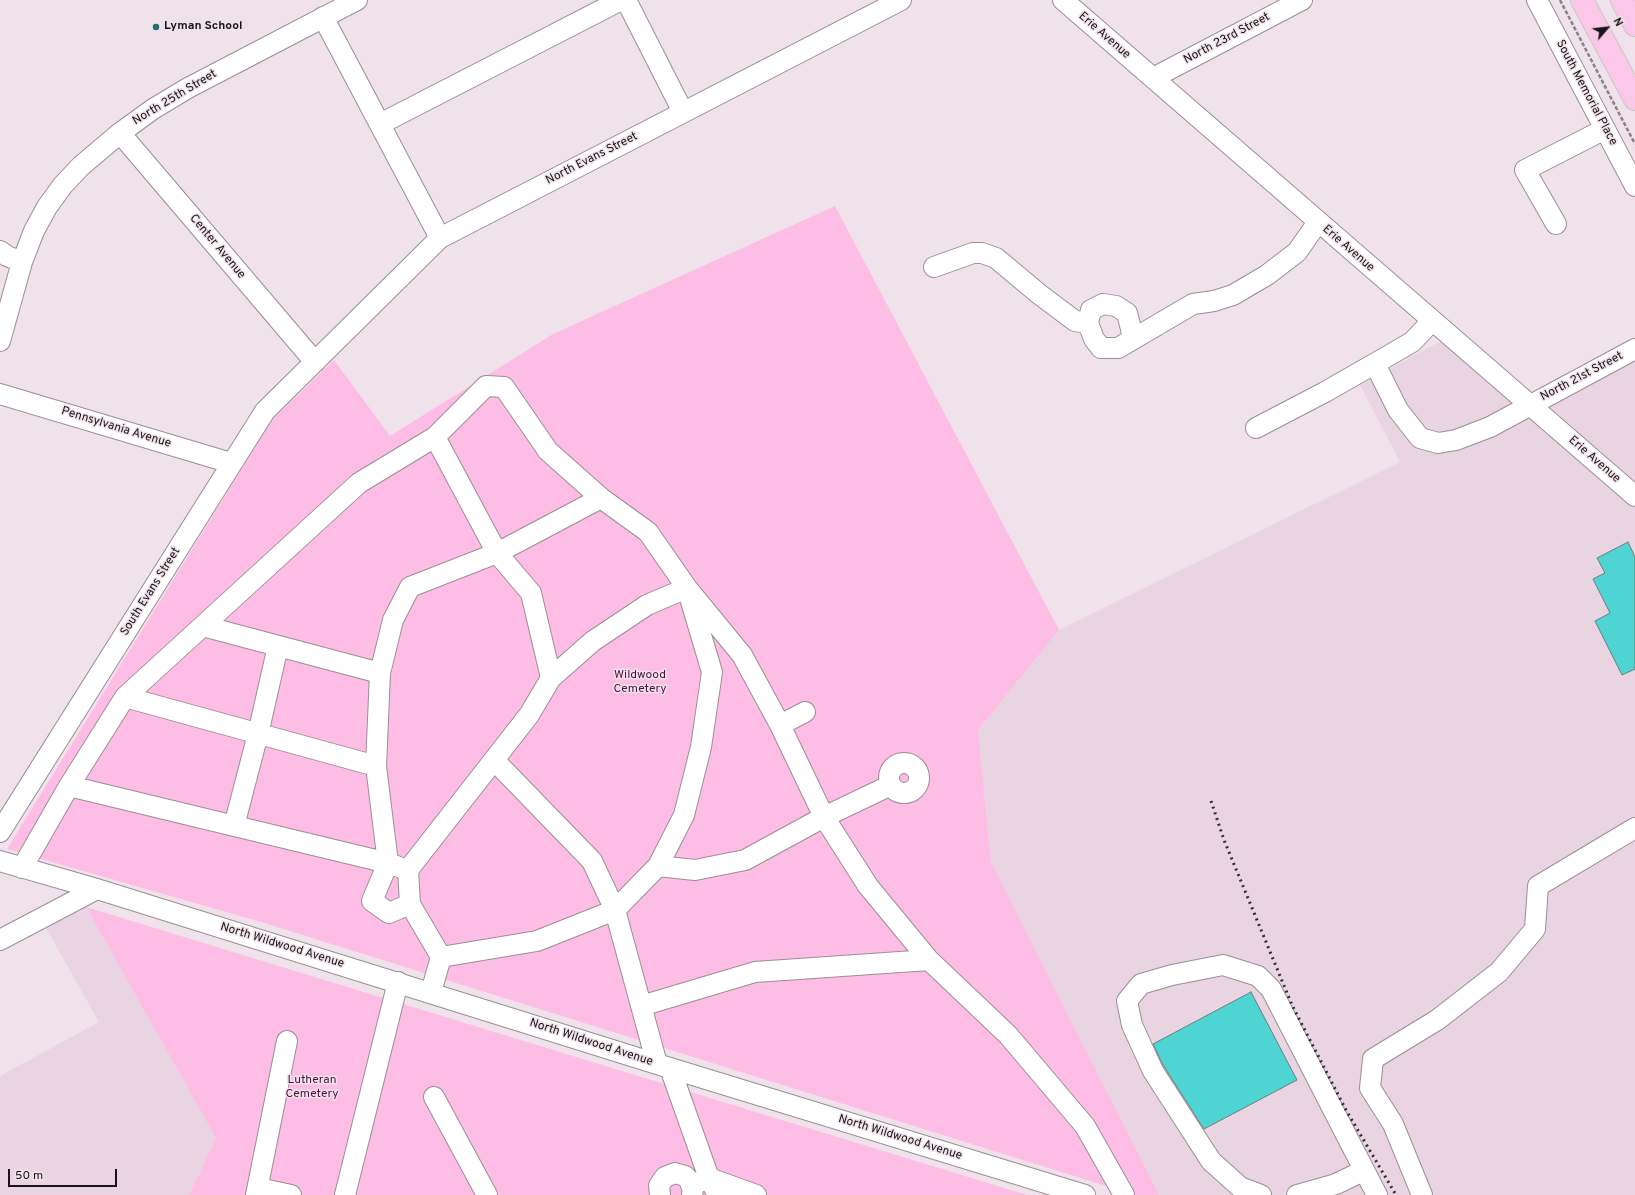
<!DOCTYPE html>
<html>
<head>
<meta charset="utf-8">
<style>
	body { margin:0 }
	#map { position:relative; width:1635px; height:1195px; overflow:hidden; background:#f0e2ea; font-family:Overpass,sans-serif }
	canvas { display:block }
	.north { position:absolute; left:1587px; top:8px; width:40px; height:40px; -webkit-text-stroke:3px #f0e2ea; paint-order:stroke; rotate:62deg; font-size:11px; font-weight:700; line-height:16px; text-align:center; color:#191517 }
	.north::after { content:''; display:block; margin:auto; width:14px; height:18px; background:#191517; clip-path:polygon(50% 0,100% 100%,50% 72%,0 100%) }
	.scale { position:absolute; left:8px; top:1169px; width:109px; height:18px; box-sizing:border-box; border:2px solid #191517; border-top:0; padding-left:5px; font-size:12px; line-height:14px; white-space:nowrap; color:#191517; -webkit-text-stroke:3px #f0e2ea; paint-order:stroke }
</style>
</head>
<body>
<div id="map">
<canvas width="1635" height="1195"></canvas>
<div class="north">N</div>
<div class="scale">50 m</div>
</div>
<script>
const g = document.querySelector('canvas').getContext('2d');
g.lineJoin = 'round';
function fillPath(path, color) { g.fillStyle = color; g.fill(path, 'evenodd'); }
const shape = rows => new Path2D(rows.map(r => 'M' + r).join(''));
function strokePath(path, color, width, dash) { g.strokeStyle = color; g.lineWidth = width; g.lineCap = dash ? 'butt' : 'round'; g.setLineDash(dash || []); g.stroke(path); }
function label(font, color, halo, rows, align = 'center') {
  g.font = font + ' Overpass,sans-serif'; g.lineWidth = 3; g.setLineDash([]); g.textBaseline = 'middle'; g.strokeStyle = halo; g.fillStyle = color; for (const [text, x, y, turn = 0] of rows) {
    g.save(); g.translate(x, y); g.rotate((+turn || 0) * Math.PI / 180); g.textAlign = isNaN(turn) ? turn : align; if (halo) g.strokeText(text, 0, 0); g.fillText(text, 0, 0); g.restore();
  }
}
const built = shape([
	[1441,341,1524,414,1635,358,1635,1195,1159,1195,991,862,978,730,1059,630,1400,462,1360,385],
	[86,907,216,1138,189,1195,0,1195,0,1076,99,1022,46,928]
]);
const green = shape([
	[835,206,1059,630,978,730,991,862,1159,1195,1135,1195,261,922,7,849,272,420,334,360,390,436,553,334],
	[86,907,1027,1195,189,1195,216,1138]
]);
const building = shape([
	[1628,542,1635,557,1635,669,1622,675,1595,621,1610,613,1593,579,1605,573,1597,558,1628,542],
	[1251,992,1297,1080,1204,1129,1163,1065,1153,1044,1251,992]
]);
const path = shape([
	[1560,0,1635,144]
]);
const minor = shape([
	[626,0,683,112],
	[1063,0,1635,496],
	[1537,0,1635,186],
	[323,17,440,238],
	[1153,78,1302,0],
	[380,124,621,0],
	[120,133,315,362],
	[1556,224,1525,170,1605,129],
	[0,251,7,256,22,262],
	[934,267,973,253,982,253,996,258,1039,294,1075,321,1088,323],
	[1133,337,1127,313,1116,306,1103,304,1091,310,1088,323,1094,339,1101,348,1118,348,1193,304,1214,301,1233,295,1267,275,1297,252,1318,222],
	[0,341,22,262,34,231,47,207,63,185,81,166,120,133,153,109,188,88,357,0],
	[1375,364,1398,410,1420,438,1438,443,1456,440,1490,427,1635,349],
	[0,394,231,463],
	[1256,428,1325,392,1388,356,1412,342,1432,321],
	[203,626,380,673],
	[125,697,376,766],
	[780,725,805,712],
	[494,760,592,861,615,910,657,1064],
	'889 778a15 15 0 1 1 30 0a15 15 0 1 1-30 0Z',
	[69,786,388,863,372,901,389,913,410,904,408,870,529,715,551,678,531,593,497,553,435,437],
	[234,826,258,734,278,646],
	[0,832,265,411,440,238,901,0],
	[0,861,97,889,657,1064,1085,1195],
	[658,866,695,870,745,860,824,817,891,785],
	[399,867,388,863,376,766,380,673,393,620,410,587,497,553,601,498],
	[22,868,69,786,125,697,359,483,435,437,486,386,504,387,548,451,601,498,648,532,687,588,742,655,780,725,824,817,868,886,929,960,1008,1035,1085,1126,1124,1195],
	[410,904,441,957],
	[0,940,97,889],
	[431,992,441,957,537,941,615,910,658,866,684,815,701,747,712,672,687,588,647,605,593,641,551,678],
	[641,1006,755,972,929,960],
	[670,1068,709,1178,718,1195],
	[434,1097,487,1195],
	[692,1185,709,1178,756,1195],
	[258,1188,291,1195],
	[256,1195,287,1041],
	[345,1195,398,982],
	[660,1195,659,1186,662,1181,665,1177,675,1173,685,1176,689,1180,693,1190,692,1195],
	[1261,1195,1240,1187,1211,1161,1153,1071,1132,1025,1127,1001,1141,984,1172,975,1223,965,1258,976,1271,989,1377,1195],
	[1297,1195,1336,1184,1363,1171],
	[1422,1195,1393,1124,1370,1088,1373,1059,1437,1020,1499,972,1535,929,1538,886,1635,828]
]);
const major = shape([
	[1582,0,1635,99],
	[1622,0,1635,25]
]);
const rail = shape([
	[1211,801,1224,840,1292,1005,1346,1110,1396,1195]
]);
const markers = [
	[156,27,4,"#226d6d"]
];
const poiNames = [
	["Lyman School",164,27]
];
const streetNames = [
	["Erie Avenue",1104,36,41],
	["North 23rd Street",1227,39,-28],
	["South Memorial Place",1586,93,62],
	["North 25th Street",175,98,-31],
	["North Evans Street",592,159,-27],
	["Center Avenue",217,247,50],
	["Erie Avenue",1348,249,41],
	["North 21st Street",1582,377,-28],
	["Pennsylvania Avenue",116,428,17],
	["Erie Avenue",1594,460,41],
	["South Evans Street",151,592,-58],
	["North Wildwood Avenue",282,946,17],
	["North Wildwood Avenue",591,1043,18],
	["North Wildwood Avenue",900,1138,17]
];
const parkNames = [
	["Wildwood",640,676],
	["Cemetery",640,690],
	["Lutheran",312,1081],
	["Cemetery",312,1095]
];
fillPath(built, '#e9d4e1');
fillPath(green, '#fdbde5');
fillPath(building, '#4dd4d3');
strokePath(building, '#6e7e7d', 1);
strokePath(minor, '#9b8e96', 22);
strokePath(major, '#c8c7c7', 24);
strokePath(path, '#8a8186', 2.5, [4, 2]);
strokePath(minor, '#fff', 20);
strokePath(major, '#fbc8e9', 22);
strokePath(rail, '#322d30', 3, [2, 4]);
for (const [x, y, r, color] of markers) { const dot = new Path2D(); dot.arc(x, y, r, 0, 2 * Math.PI); g.fillStyle = color; g.fill(dot); strokePath(dot, '#f0e2ea', 1.5); }
label('bold 12px', '#191517', '#f0e2ea', poiNames, 'left');
label('12px', '#191517', '#f0e2ea', streetNames);
label('12px', '#550f42', '#f0e2ea', parkNames);
</script>
</body>
</html>
